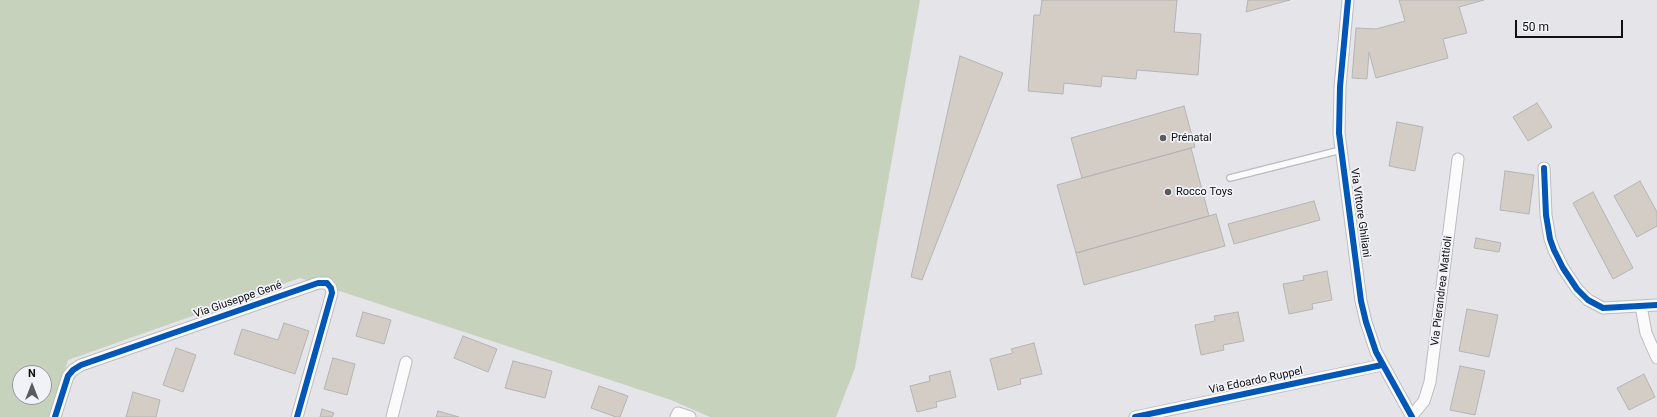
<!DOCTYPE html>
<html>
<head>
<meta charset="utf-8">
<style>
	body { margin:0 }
	#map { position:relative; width:1657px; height:417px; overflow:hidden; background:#e5e5e9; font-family:Roboto,sans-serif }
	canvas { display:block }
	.north { position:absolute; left:12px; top:365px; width:40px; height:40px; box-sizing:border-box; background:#f1f2f8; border:1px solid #97989d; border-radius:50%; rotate:0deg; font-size:11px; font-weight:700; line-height:16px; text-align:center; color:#111114 }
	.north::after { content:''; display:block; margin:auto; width:14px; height:18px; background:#5b5b5f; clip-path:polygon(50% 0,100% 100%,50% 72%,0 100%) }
	.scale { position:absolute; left:1515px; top:20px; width:108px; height:18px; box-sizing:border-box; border:2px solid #111114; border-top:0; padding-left:5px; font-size:12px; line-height:14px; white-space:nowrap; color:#111114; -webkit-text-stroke:3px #f1f2f8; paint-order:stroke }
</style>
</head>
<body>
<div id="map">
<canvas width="1657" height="417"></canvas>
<div class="north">N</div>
<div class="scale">50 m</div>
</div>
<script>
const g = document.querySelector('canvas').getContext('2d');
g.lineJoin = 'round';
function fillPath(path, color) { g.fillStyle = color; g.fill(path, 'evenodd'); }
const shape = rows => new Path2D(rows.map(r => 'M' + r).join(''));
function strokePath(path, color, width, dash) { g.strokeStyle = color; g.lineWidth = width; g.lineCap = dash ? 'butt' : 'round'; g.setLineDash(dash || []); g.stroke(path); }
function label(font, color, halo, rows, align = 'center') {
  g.font = font + ' Roboto,sans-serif'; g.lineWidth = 3.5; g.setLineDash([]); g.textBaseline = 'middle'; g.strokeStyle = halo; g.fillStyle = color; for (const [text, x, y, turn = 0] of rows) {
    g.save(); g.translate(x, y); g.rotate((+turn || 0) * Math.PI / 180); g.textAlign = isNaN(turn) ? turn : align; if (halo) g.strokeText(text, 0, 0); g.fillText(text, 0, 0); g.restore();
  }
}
const green = shape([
	[0,0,920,0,855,368,836,417,710,417,671,400,300,278,68,360,49,417,0,417],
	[20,373,44,373,44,397,20,397]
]);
const building = shape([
	[1042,0,1177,0,1174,32,1201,34,1198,75,1137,70,1136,79,1102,76,1101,87,1064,83,1063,94,1028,91,1034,15,1040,15,1042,0],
	[1248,0,1290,0,1246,12,1248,0],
	[1399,0,1484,0,1459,7,1467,33,1443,39,1448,58,1376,78,1369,52,1367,79,1352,78,1356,28,1376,29,1405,21,1399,0],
	[960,56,1003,73,922,280,911,277,960,56],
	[1537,103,1552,127,1528,141,1513,117,1537,103],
	[1184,106,1195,147,1082,178,1071,138,1184,106],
	[1397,122,1423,127,1415,171,1389,166,1397,122],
	[1191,148,1209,216,1076,253,1057,185,1191,148],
	[1505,171,1534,175,1529,214,1500,210,1505,171],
	[1640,181,1657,212,1657,226,1637,237,1614,196,1640,181],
	[1593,192,1633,268,1613,279,1573,203,1593,192],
	[1314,201,1320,220,1234,244,1228,224,1314,201],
	[1216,214,1225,246,1084,285,1076,253,1216,214],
	[1476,238,1501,243,1499,252,1474,248,1476,238],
	[1327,271,1332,300,1312,304,1313,309,1289,314,1283,284,1304,280,1303,276,1327,271],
	[1467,309,1498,315,1489,357,1459,351,1467,309],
	[363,312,391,320,384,344,356,336,363,312],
	[1238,312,1244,341,1223,345,1224,350,1201,355,1195,325,1215,321,1214,316,1238,312],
	[284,323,309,331,295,374,234,354,242,329,278,340,284,323],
	[463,336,497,349,488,372,454,358,463,336],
	[1034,343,1042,374,1020,379,1021,384,998,390,990,359,1013,353,1011,349,1034,343],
	[176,348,196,355,183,392,163,385,176,348],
	[333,358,355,364,347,395,324,389,333,358],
	[513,361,552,371,545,398,505,388,513,361],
	[1460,366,1485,371,1475,415,1450,410,1460,366],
	[950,371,956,397,936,402,937,407,917,412,910,386,930,381,929,376,950,371],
	[1644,374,1655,397,1629,410,1617,388,1644,374],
	[599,386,628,396,620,417,616,417,591,408,599,386],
	[133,392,160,400,156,417,126,417,133,392],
	[322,409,334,413,332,417,320,417,322,409],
	[438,411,459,417,436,417,438,411]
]);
const service = shape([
	[1230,178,1341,150]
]);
const minor = shape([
	[1348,0,1340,87,1339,133,1361,301,1366,322,1376,352,1412,417],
	[1544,168,1546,215,1550,239,1554,250,1563,268,1577,289,1588,300,1603,308,1657,305],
	[1641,306,1646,333,1657,358],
	[55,417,68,376,73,370,81,365,318,283,327,283,331,288,332,293,297,417],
	[392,417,406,362],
	[676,417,678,413,690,417],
	[1135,417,1382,365],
	[1411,417,1424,401,1430,382,1458,159]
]);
const cycleway = shape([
	[1348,0,1340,87,1339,133,1361,301,1366,322,1376,352,1412,417],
	[1544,168,1546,215,1550,239,1554,250,1563,268,1577,289,1588,300,1603,308,1657,305],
	[55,417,68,376,73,370,81,365,318,283,327,283,331,288,332,293,297,417],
	[1135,417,1382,365]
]);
const markers = [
	[1163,138,4,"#5b5b5f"],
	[1168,192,4,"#5b5b5f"]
];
const poiNames = [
	["Prénatal",1171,138],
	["Rocco Toys",1176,192]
];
const streetNames = [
	["Via Vittore Ghiliani",1360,213,82],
	["Via Pierandrea Mattioli",1442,291,-83],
	["Via Giuseppe Gené",238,300,-19],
	["Via Edoardo Ruppel",1256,381,-12]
];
fillPath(green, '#c6d2bb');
fillPath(building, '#d3cdc6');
strokePath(building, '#b5b4b5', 1);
strokePath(service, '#bcbcc0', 8);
strokePath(minor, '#bcbcc0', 13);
strokePath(service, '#fbfbfc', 5.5);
strokePath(minor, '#fbfbfc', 11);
strokePath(cycleway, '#0057b8', 6);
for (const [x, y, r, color] of markers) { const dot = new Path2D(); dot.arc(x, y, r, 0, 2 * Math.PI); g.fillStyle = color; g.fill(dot); strokePath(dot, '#f1f2f8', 1.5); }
label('11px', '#111114', '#f1f2f8', poiNames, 'left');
label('11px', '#111114', '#f1f2f8', streetNames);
</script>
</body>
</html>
